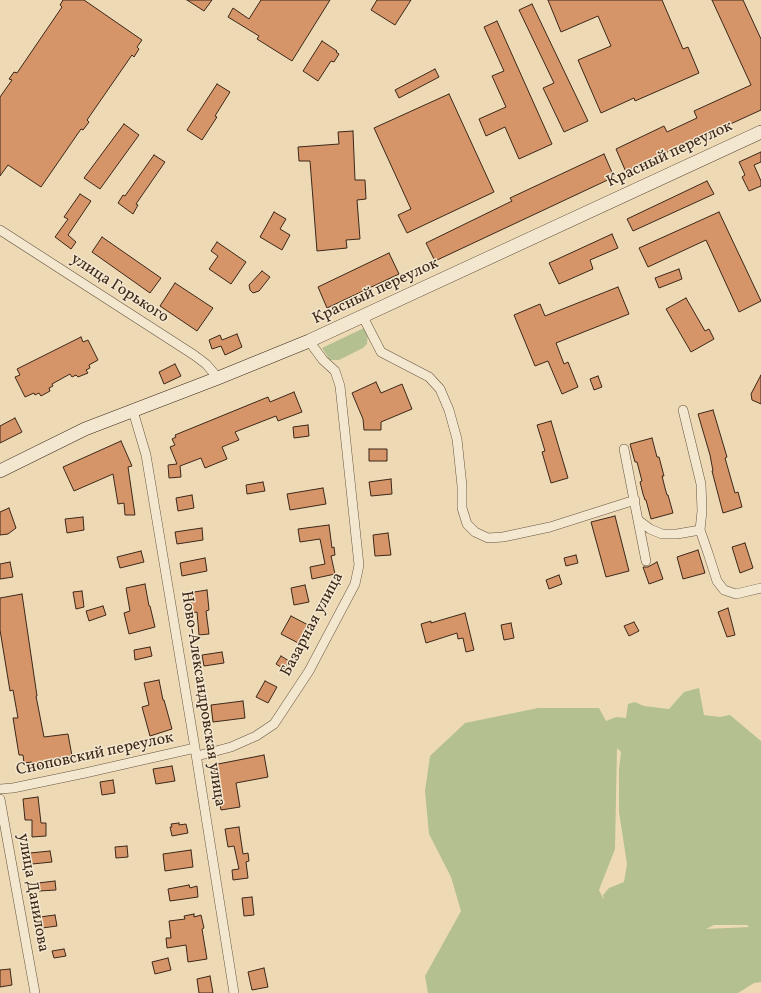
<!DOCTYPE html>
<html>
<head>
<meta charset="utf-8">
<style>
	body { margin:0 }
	canvas { display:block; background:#eddab5 }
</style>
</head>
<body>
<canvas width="761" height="993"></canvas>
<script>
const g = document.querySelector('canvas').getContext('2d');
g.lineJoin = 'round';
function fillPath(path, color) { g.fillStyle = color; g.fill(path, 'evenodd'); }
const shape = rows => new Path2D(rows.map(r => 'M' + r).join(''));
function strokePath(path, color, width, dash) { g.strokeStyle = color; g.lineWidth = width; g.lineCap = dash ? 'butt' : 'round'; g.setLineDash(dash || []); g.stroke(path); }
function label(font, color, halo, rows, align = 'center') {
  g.font = font + ' Vollkorn,serif'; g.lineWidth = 3; g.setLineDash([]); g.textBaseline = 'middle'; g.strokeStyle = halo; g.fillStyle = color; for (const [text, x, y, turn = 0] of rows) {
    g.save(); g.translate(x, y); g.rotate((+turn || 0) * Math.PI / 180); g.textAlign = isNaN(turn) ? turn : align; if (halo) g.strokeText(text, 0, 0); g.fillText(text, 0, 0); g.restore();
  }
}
const green = shape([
	[364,328,368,333,367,344,363,348,339,360,330,360,322,348],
	[699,688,704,715,720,717,730,715,761,741,761,982,754,983,738,993,428,993,425,976,461,911,451,877,429,834,425,791,430,756,465,723,538,708,599,708,606,721,616,717,626,718,628,704,635,702,644,706,669,709,684,692],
	[617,748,621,752,619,769,619,812,627,864,624,882,609,888,603,895,604,900,599,890,615,849],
	[714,925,747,925,749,927,706,929]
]);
const building = shape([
	[63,0,84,0,142,40,137,47,139,49,134,57,132,55,87,120,89,122,83,130,81,129,41,187,8,165,0,176,0,97,12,80,9,79,14,72,17,73,62,7,60,5,63,0],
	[187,0,212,0,204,11,187,0],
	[261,0,330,0,292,61,257,39,259,36,228,17,233,8,249,19,261,0],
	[377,0,411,0,395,25,371,10,377,0],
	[548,0,662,0,683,49,688,47,699,73,635,101,634,98,601,113,578,60,611,46,598,16,561,32,548,0],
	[712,0,743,0,761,39,761,110,702,137,702,138,680,148,680,146,626,172,616,149,664,126,667,132,697,118,694,111,751,85,712,0],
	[532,4,588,121,564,132,543,88,554,83,519,10,532,4],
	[497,21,552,144,519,159,505,127,486,136,479,119,506,107,492,76,504,71,484,27,497,21],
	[322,41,337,51,336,52,339,54,334,62,331,61,318,81,303,71,322,41],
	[435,69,439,77,399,98,395,90,435,69],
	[217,84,230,92,215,116,217,117,202,140,187,130,217,84],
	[449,94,494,192,407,233,398,215,411,209,374,128,449,94],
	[124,124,139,135,100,189,84,178,124,124],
	[353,131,355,180,365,180,366,199,357,200,360,239,346,240,347,248,317,251,310,161,299,161,298,147,339,144,338,132,353,131],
	[761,152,761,162,754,165,761,181,761,186,749,191,742,177,745,175,739,162,761,152],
	[604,154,614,177,435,261,426,243,512,201,510,198,604,154],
	[154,155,165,162,136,204,138,205,133,214,118,203,123,195,125,196,154,155],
	[707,181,714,194,633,231,627,219,707,181],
	[80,194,91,201,68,235,76,242,71,249,55,237,68,219,64,217,80,194],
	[274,212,286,219,280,229,290,235,282,250,260,237,274,212],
	[719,212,761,301,739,312,706,240,648,267,639,248,719,212],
	[612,234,618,248,590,260,593,269,559,284,549,263,612,234],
	[102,237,161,278,150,293,92,252,102,237],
	[217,242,246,262,231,284,209,269,218,256,211,251,217,242],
	[389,253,399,274,327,308,318,287,389,253],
	[679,269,682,279,659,288,655,278,679,269],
	[262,271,270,277,259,291,253,293,250,290,249,285,262,271],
	[175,283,213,308,197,331,160,306,175,283],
	[618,287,629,314,556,343,564,364,568,362,578,387,562,394,548,361,535,366,514,315,540,304,545,316,618,287],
	[686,298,705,331,709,329,714,339,691,352,666,309,686,298],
	[237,334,242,347,225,355,221,346,212,349,209,340,220,335,222,340,237,334],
	[81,337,83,342,88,340,98,360,89,365,90,368,86,370,88,373,78,377,76,375,72,377,70,374,52,384,53,386,49,388,50,391,41,396,39,393,35,395,34,393,25,397,15,377,20,375,17,369,81,337],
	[175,364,181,376,164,384,159,372,175,364],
	[761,375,761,404,752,400,751,394,761,375],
	[598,376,602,387,594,390,590,379,598,376],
	[376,382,381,393,402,384,412,409,381,422,381,430,364,430,363,419,352,393,376,382],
	[294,392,302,412,278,421,276,416,235,432,239,440,222,447,227,459,205,468,201,458,180,466,181,477,169,478,168,465,177,464,170,447,175,445,172,439,176,437,175,435,268,397,270,402,294,392],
	[713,410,727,457,725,458,735,493,738,492,742,507,723,513,712,471,713,471,710,455,698,414,713,410],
	[15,418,22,432,0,443,0,426,15,418],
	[551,421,568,478,551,483,542,452,545,451,537,425,551,421],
	[308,425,309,436,294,438,293,427,308,425],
	[652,438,657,457,659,457,664,476,662,476,665,488,667,495,668,495,673,513,651,519,646,500,645,500,643,494,640,482,642,481,637,462,635,462,630,444,652,438],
	[121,441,132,466,128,467,135,515,125,515,124,503,118,504,113,474,74,491,63,467,121,441],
	[369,449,387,449,387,461,369,461,369,449],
	[391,479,392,494,371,496,369,482,391,479],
	[263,482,265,491,247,494,246,485,263,482],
	[323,488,326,504,290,510,287,494,323,488],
	[192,495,194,508,178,511,176,498,192,495],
	[9,508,16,528,8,534,0,535,0,512,9,508],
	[615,516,629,571,606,577,591,522,615,516],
	[83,517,84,530,67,533,65,519,83,517],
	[329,525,332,548,334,547,335,555,331,556,335,574,312,579,310,567,325,564,320,539,300,542,298,529,329,525],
	[202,528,203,540,177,544,175,532,202,528],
	[388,533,391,555,375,556,373,535,388,533],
	[745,543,753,568,740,573,732,547,745,543],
	[698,550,705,573,683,579,677,557,698,550],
	[141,551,144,562,120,568,117,557,141,551],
	[576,555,578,563,566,566,564,558,576,555],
	[205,558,207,571,182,576,180,563,205,558],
	[10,562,13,577,0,579,0,564,10,562],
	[657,562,663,579,649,584,643,567,648,567,657,562],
	[559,575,562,584,549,589,546,580,559,575],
	[145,584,149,606,150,606,155,627,129,634,124,613,130,611,126,588,145,584],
	[305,585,309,602,294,605,291,588,305,585],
	[207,590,209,610,206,611,209,634,199,635,197,612,191,613,188,593,207,590],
	[82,591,84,607,76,609,73,592,82,591],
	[22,594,37,696,36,696,44,737,68,734,72,756,58,758,58,760,51,761,51,765,33,767,32,762,24,763,23,755,19,755,13,718,18,718,13,690,10,691,0,630,0,598,22,594],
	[103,606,106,615,89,621,86,611,103,606],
	[728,608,735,635,727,637,718,612,728,608],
	[465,613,474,650,466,652,463,638,458,639,457,633,426,643,421,624,431,621,431,623,465,613],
	[291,616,310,626,300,644,281,634,291,616],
	[634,622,639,631,629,636,624,626,634,622],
	[511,623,514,638,504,640,501,625,511,623],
	[150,647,152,656,135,660,134,650,150,647],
	[222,652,224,663,204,666,202,655,222,652],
	[281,656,289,661,284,669,276,664,281,656],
	[159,680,163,700,164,700,172,729,150,736,142,707,149,705,144,683,159,680],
	[265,681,277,687,268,703,256,697,265,681],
	[243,701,245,718,213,722,211,705,243,701],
	[264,755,268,777,236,783,240,807,221,810,213,765,264,755],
	[172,766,175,781,156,784,153,769,172,766],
	[113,780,115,793,102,795,100,782,113,780],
	[38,797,41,823,46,823,46,836,32,837,32,820,25,820,23,799,38,797],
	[179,823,179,825,186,824,188,833,172,836,170,827,172,827,171,824,179,823],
	[239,827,243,854,248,853,249,861,246,862,248,878,233,880,232,870,239,869,234,846,228,847,225,829,239,827],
	[127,846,128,857,116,858,115,847,127,846],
	[191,850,193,867,165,871,163,854,191,850],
	[50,851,52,862,32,864,30,853,50,851],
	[55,881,56,890,39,891,38,883,55,881],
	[189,885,190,888,197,886,198,897,170,901,168,889,189,885],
	[252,897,254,915,244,916,242,898,252,897],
	[194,914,194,917,201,915,204,928,202,929,207,959,188,962,186,945,167,948,166,938,171,938,169,921,185,919,184,916,194,914],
	[55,915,57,926,42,928,40,917,55,915],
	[64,949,66,956,54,958,52,951,64,949],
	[168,958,171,970,155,974,152,962,168,958],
	[264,968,268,987,252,990,248,972,264,968],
	[10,969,12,985,0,987,0,970,10,969],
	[210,976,213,993,199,993,197,979,210,976]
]);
const street = shape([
	[0,230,194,355,206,364,218,378],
	[363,317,381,352,429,377,440,389,449,410,457,439,462,486,462,508,467,524,475,532,488,538,503,537,550,527,635,500],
	[683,410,701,484,702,511,700,530,708,553,717,581,724,590,736,594,761,588],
	[133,411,146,455,195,748,234,993],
	[624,449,646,561],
	[638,520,650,529,662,534,677,534,700,530],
	[197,756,231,747,256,736,274,724,309,671,355,584,359,565,340,386,335,371,323,360,309,341],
	[0,789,13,788,85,773,195,748],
	[0,799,35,993]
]);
const secondary = shape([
	[0,471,85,429,218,378,309,341,761,132]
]);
const streetNames = [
	["Красный переулок",670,155,-25],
	["улица Горького",119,289,33],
	["Красный переулок",376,292,-25],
	["Базарная улица",313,625,-62],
	["Ново-Александровская улица",202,699,81],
	["Сноповский переулок",95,755,-12],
	["улица Данилова",32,893,80]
];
fillPath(green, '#b5c090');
fillPath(building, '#d59569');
strokePath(building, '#3c2719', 1);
strokePath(street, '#685440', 10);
strokePath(secondary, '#3c2719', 14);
strokePath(street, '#f3e7cf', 9);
strokePath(secondary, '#f3e7cf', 13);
label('16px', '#3c2719', '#f3e7cf', streetNames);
</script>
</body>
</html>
